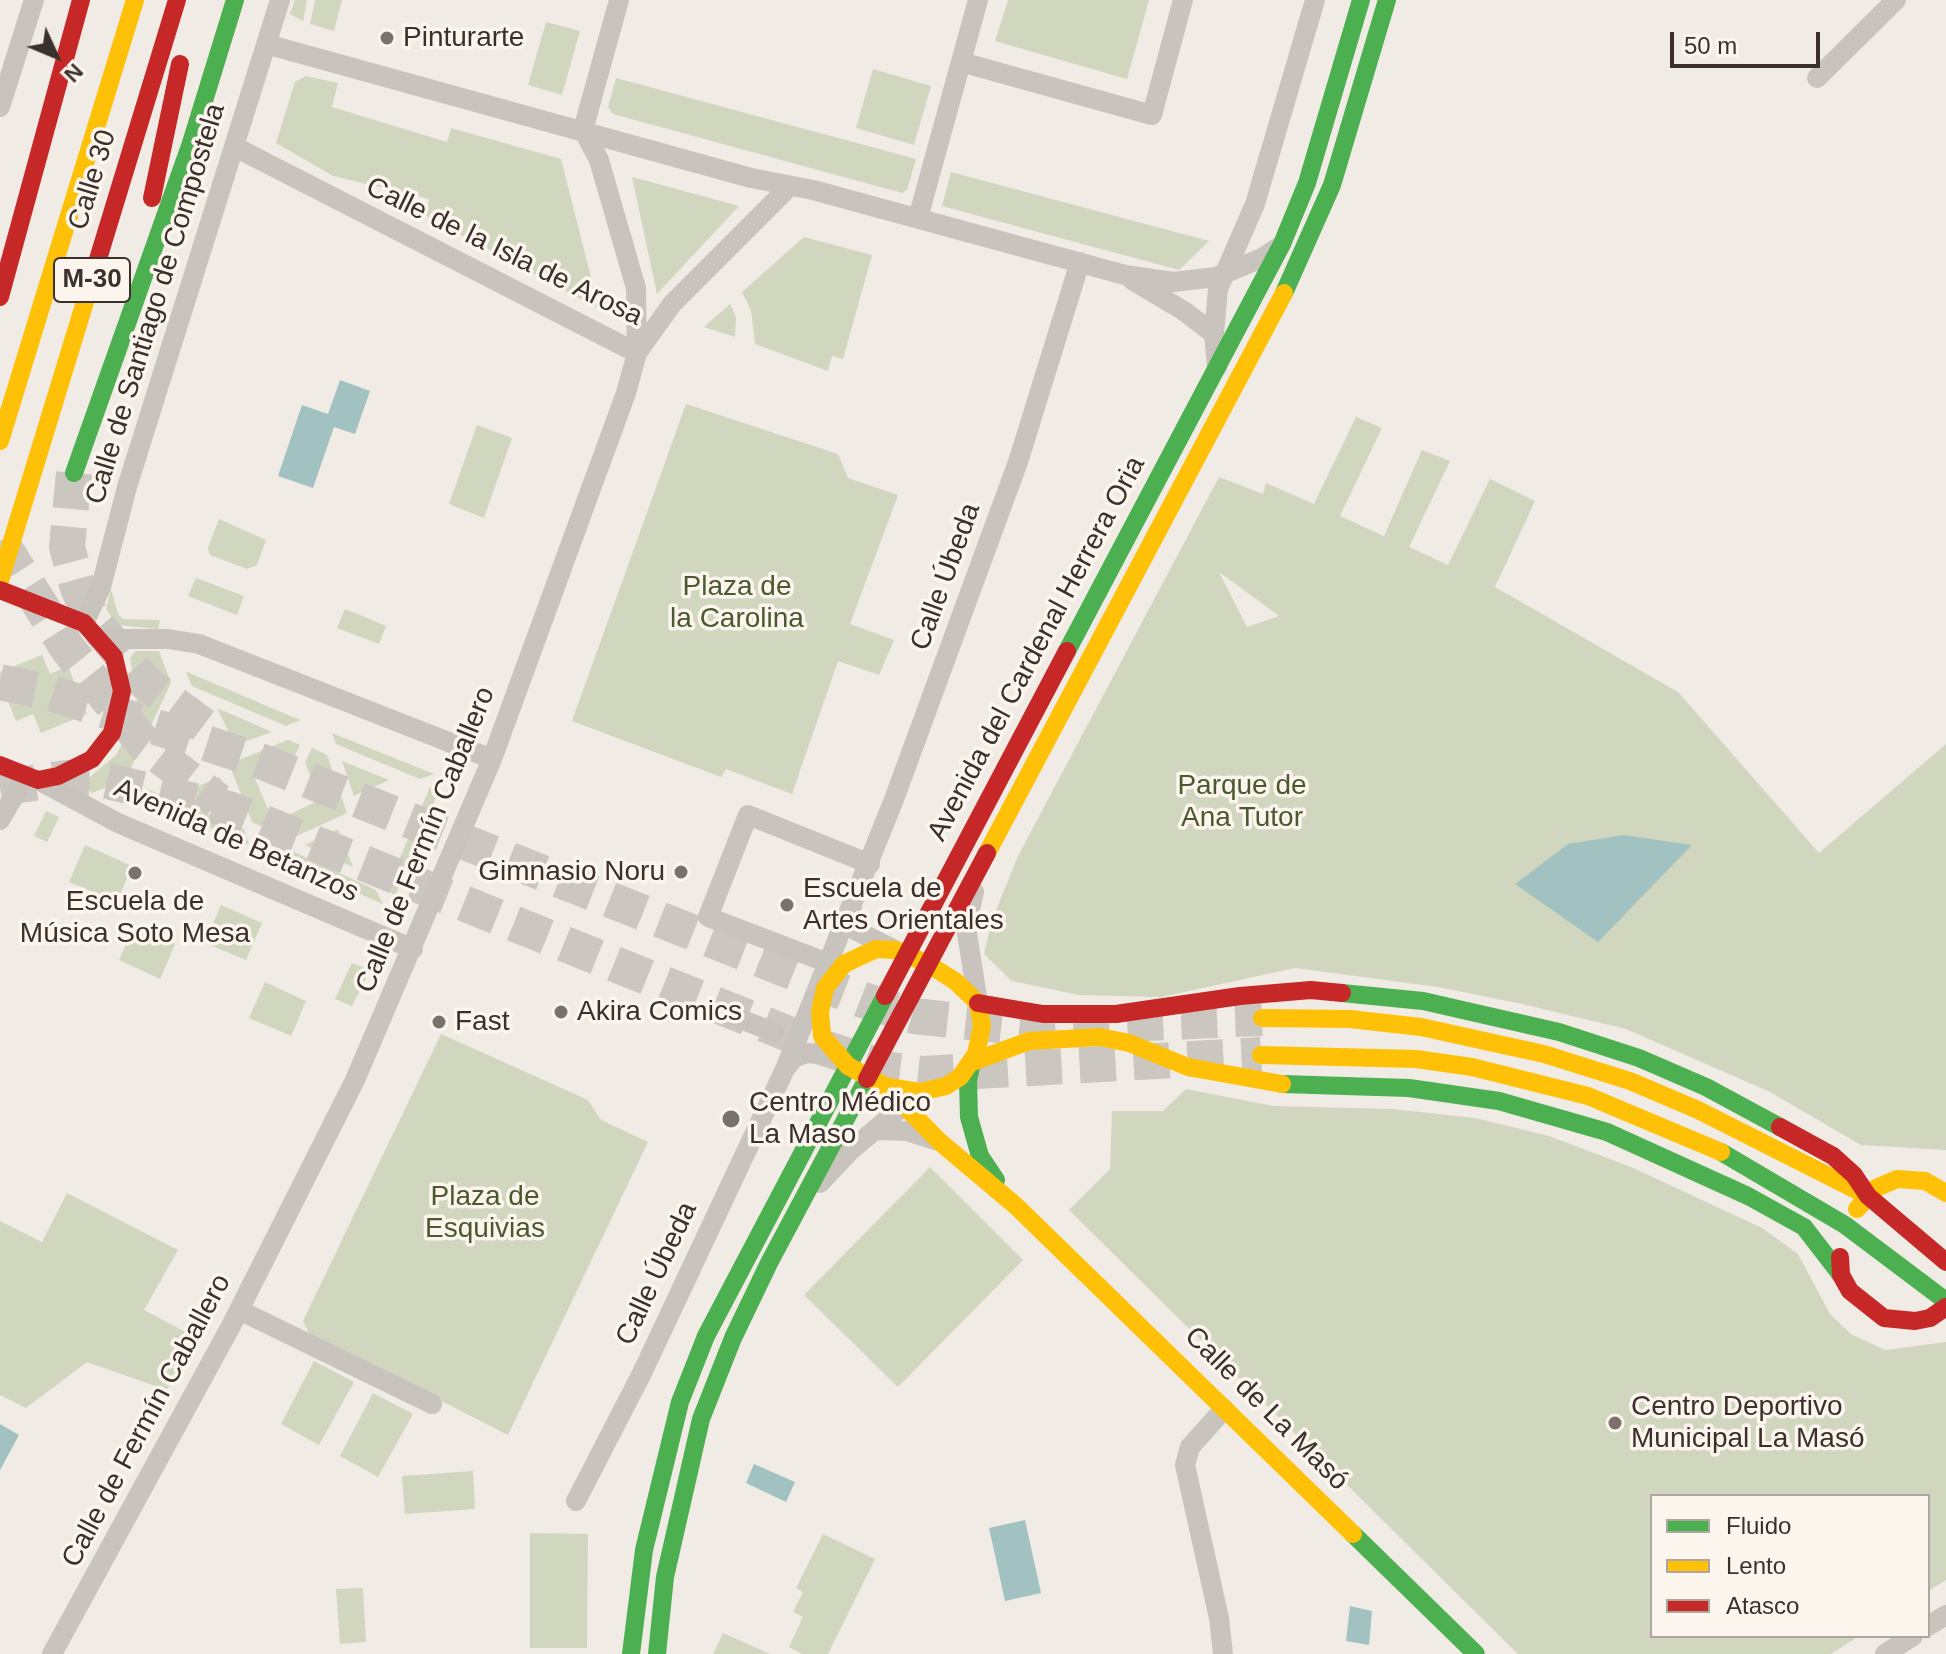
<!DOCTYPE html>
<html>
<head>
<meta charset="utf-8">
<style>
	body { margin:0 }
	#map { position:relative; width:1946px; height:1654px; overflow:hidden; background:#f0ebe5; font-family:Helvetica,sans-serif }
	canvas { display:block }
	.legend { position:absolute; left:1650px; top:1494px; width:280px; height:144px; box-sizing:border-box; background:#fbf5ee; border:2px solid #aea6a0; margin:0; padding:10px 14px; list-style:none; font-size:24px; color:#3b302b }
	.legend li { display:flex; align-items:center; gap:16px; height:40px }
	.legend b { width:40px; border:2px solid #aea6a0 }
	.north { position:absolute; left:16px; top:16px; width:80px; height:80px; -webkit-text-stroke:6px #fbf5ee; paint-order:stroke; rotate:134deg; font-size:22px; font-weight:700; line-height:32px; text-align:center; color:#3b302b }
	.north::after { content:''; display:block; margin:auto; width:28px; height:36px; background:#3b302b; clip-path:polygon(50% 0,100% 100%,50% 72%,0 100%) }
	.scale { position:absolute; left:1670px; top:32px; width:150px; height:36px; box-sizing:border-box; border:4px solid #3b302b; border-top:0; padding-left:10px; font-size:24px; line-height:28px; white-space:nowrap; color:#3b302b; -webkit-text-stroke:6px #fbf5ee; paint-order:stroke }
</style>
</head>
<body>
<div id="map">
<canvas width="1946" height="1654"></canvas>
<ul class="legend">
<li><b style="height:10px;background:#4caf50"></b>Fluido</li>
<li><b style="height:10px;background:#ffc107"></b>Lento</li>
<li><b style="height:10px;background:#c62828"></b>Atasco</li>
</ul>
<div class="north">N</div>
<div class="scale">50 m</div>
</div>
<script>
const g = document.querySelector('canvas').getContext('2d');
g.lineJoin = 'round';
function fillPath(path, color) { g.fillStyle = color; g.fill(path, 'evenodd'); }
const shape = rows => new Path2D(rows.map(r => 'M' + r).join(''));
function strokePath(path, color, width, dash) { g.strokeStyle = color; g.lineWidth = width; g.lineCap = dash ? 'butt' : 'round'; g.setLineDash(dash || []); g.stroke(path); }
function label(font, color, halo, rows, align = 'center') {
  g.font = font + ' Helvetica,sans-serif'; g.lineWidth = 7; g.setLineDash([]); g.textBaseline = 'middle'; g.strokeStyle = halo; g.fillStyle = color; for (const [text, x, y, turn = 0] of rows) {
    g.save(); g.translate(x, y); g.rotate((+turn || 0) * Math.PI / 180); g.textAlign = isNaN(turn) ? turn : align; if (halo) g.strokeText(text, 0, 0); g.fillText(text, 0, 0); g.restore();
  }
}
const green = shape([
	[295,0,307,0,303,21,290,14],
	[315,0,342,0,334,31,310,24],
	[1008,0,1149,0,1127,79,995,41],
	[546,22,580,31,562,95,528,85],
	[873,69,931,86,914,145,856,128],
	[306,76,338,83,332,107,447,142,451,128,561,159,599,309,426,216,429,199,333,176,276,143,295,82],
	[616,78,916,159,907,190,902,193,613,114,608,107],
	[951,172,1209,241,1179,270,942,206],
	[632,177,739,206,657,294],
	[804,237,872,255,843,359,832,356,828,371,755,344,751,310,742,292],
	[730,304,736,317,735,337,704,327],
	[686,404,838,454,848,478,898,495,850,624,894,640,879,675,838,661,792,794,726,769,721,777,572,721],
	[1356,417,1382,428,1340,516,1384,536,1422,450,1450,461,1409,547,1448,565,1490,479,1535,501,1495,587,1678,692,1819,853,1946,744,1946,1150,1861,1145,1770,1092,1626,1029,1522,1004,1438,987,1295,968,1161,997,1079,995,1012,981,984,954,992,920,1018,856,1219,477,1263,494,1266,483,1314,504],
	[1219,572,1278,615,1279,616,1247,627],
	[477,425,512,438,484,518,449,504],
	[219,519,266,540,257,565,247,569,210,555,208,548],
	[196,578,244,596,237,615,188,596],
	[111,589,118,614,123,619,160,620,158,629,117,625,106,609],
	[345,609,386,626,379,644,337,628],
	[135,651,159,651,171,683,125,780,92,793,84,787,85,781,116,755,130,729,137,698,130,658],
	[42,655,50,674,68,666,87,714,41,733,33,714,16,721,0,682,0,672],
	[186,672,187,672,300,720,286,726,192,686],
	[217,708,272,732,235,745],
	[332,733,434,774,420,779,336,744],
	[288,740,300,745,294,758,253,774,270,814,265,828,252,822,229,764],
	[312,748,327,755,347,813,290,839,275,832,281,819,319,800,305,762],
	[342,761,389,780,354,796],
	[220,777,236,816,183,792],
	[442,783,395,897,387,888,430,787],
	[147,789,244,829,249,845,141,797],
	[46,811,59,817,47,842,34,836],
	[338,829,353,867,305,845],
	[85,845,132,866,117,902,69,882],
	[292,851,376,890,383,904,278,858],
	[221,905,262,923,246,960,205,943],
	[135,924,175,944,160,979,119,960],
	[352,963,370,970,352,1006,335,999],
	[265,982,306,1001,291,1036,249,1018],
	[441,1034,588,1100,601,1120,648,1142,508,1435,309,1333,303,1321],
	[1186,1089,1273,1106,1393,1109,1475,1118,1549,1136,1631,1167,1762,1228,1798,1254,1830,1314,1851,1334,1885,1350,1946,1342,1946,1580,1928,1591,1928,1496,1652,1496,1652,1636,1859,1636,1831,1654,1518,1654,1069,1210,1110,1169,1112,1111,1163,1111],
	[930,1167,1023,1260,898,1387,804,1295],
	[67,1193,178,1250,144,1310,195,1337,167,1390,87,1362,26,1408,0,1395,0,1221,42,1242],
	[314,1361,354,1382,319,1445,281,1424],
	[373,1393,413,1414,378,1477,340,1456],
	[473,1471,475,1509,405,1514,402,1476],
	[530,1533,588,1534,587,1648,530,1648],
	[823,1534,875,1559,828,1654,802,1654,789,1647,803,1617,793,1612,803,1592,796,1588],
	[363,1588,366,1642,340,1644,336,1589],
	[723,1633,770,1654,713,1654]
]);
const water = shape([
	[340,380,370,391,355,434,334,427,313,488,278,476,302,405,328,414],
	[1623,835,1692,845,1598,942,1515,884,1568,844],
	[0,1424,19,1435,0,1470],
	[754,1464,795,1482,786,1502,746,1483],
	[1025,1520,1041,1593,1005,1601,989,1528],
	[1350,1606,1372,1611,1369,1645,1346,1641]
]);
const highwayTunnel = shape([
	[74,473,67,547,78,588,93,621,146,683,216,735],
	[0,541,68,649,145,745,218,801],
	[0,682,48,692,255,759,863,1000,914,1016,1026,1028,1262,1018],
	[0,788,66,778,98,779,229,809,821,1047,891,1070,924,1074,1261,1055]
]);
const street = shape([
	[266,44,751,178,813,190,1125,275,1173,282,1216,277,1262,258,1279,247],
	[961,62,1152,115,1183,0],
	[1817,78,1896,0],
	[0,107,34,0],
	[235,147,637,353],
	[918,218,978,0],
	[1132,280,1184,311,1214,334],
	[637,353,672,304,789,187],
	[1217,367,1214,334,1218,289,1255,204,1315,0],
	[84,623,101,587,127,487,280,0],
	[101,639,168,639,199,644,492,759],
	[38,780,118,823,413,949],
	[0,820,25,777],
	[974,892,966,927,978,1003],
	[852,906,850,917,855,930,893,949],
	[828,963,708,917,746,820,748,815,870,864],
	[825,985,828,963,893,802,1018,462,1080,262],
	[822,997,813,1000,785,1069,794,1058,806,1053,836,1055],
	[727,1014,774,1032],
	[877,1130,907,1131,935,1140],
	[820,1183,851,1150,914,1097],
	[239,1310,432,1404],
	[576,1501,642,1373,785,1069],
	[1928,1626,1946,1615],
	[52,1654,232,1324,355,1080,492,759,626,393,637,353,636,288,599,160,583,130,619,0],
	[1223,1654,1219,1618,1185,1465,1190,1447,1224,1409],
	[1885,1654,1913,1636]
]);
const fast = shape([
	[1284,293,1332,185,1387,0],
	[74,473,191,143,235,0],
	[1067,651,1282,244,1307,183,1361,0],
	[1342,993,1423,1001,1559,1032,1639,1058,1706,1087,1780,1127],
	[972,1062,968,1081,969,1117,980,1156,996,1180],
	[1282,1084,1409,1088,1499,1101,1607,1132,1748,1196,1804,1227,1841,1275],
	[1721,1152,1845,1225],
	[1845,1225,1946,1301],
	[1353,1534,1476,1654],
	[631,1654,644,1550,680,1402,706,1336,885,996],
	[657,1654,665,1577,701,1419,733,1338,769,1263,867,1079]
]);
const slow = shape([
	[0,441,135,0],
	[0,580,95,269],
	[987,853,1284,293],
	[876,949,896,950,928,964,955,981,978,1003,982,1026,976,1054,960,1077,946,1086,920,1092,885,1086,848,1066,822,1036,820,1012,825,988,844,964,876,949],
	[1262,1018,1350,1019,1421,1027,1544,1054,1630,1081,1698,1110,1868,1196],
	[1261,1055,1416,1059,1472,1067,1588,1096,1721,1152],
	[972,1062,1029,1041,1100,1037,1129,1043,1188,1067,1282,1084],
	[885,1086,940,1142,1016,1206,1353,1534],
	[1857,1209,1876,1188,1897,1179,1925,1181,1946,1193]
]);
const jam = shape([
	[152,198,180,64],
	[95,269,177,0],
	[0,297,81,0],
	[0,590,84,623,114,657,122,691,112,733,92,759,58,776,38,780,0,765],
	[885,996,1067,651],
	[978,1003,1043,1014,1116,1014,1240,996,1311,990,1342,993],
	[867,1079,987,853],
	[1780,1127,1833,1156,1854,1175,1868,1196,1946,1262],
	[1840,1257,1841,1275,1850,1291,1884,1318,1915,1321,1930,1318,1946,1307]
]);
const markers = [
	[387,38,8,"#7a716c"],
	[681,872,8,"#7a716c"],
	[135,873,8,"#7a716c"],
	[787,905,8,"#7a716c"],
	[561,1012,8,"#7a716c"],
	[439,1022,8,"#7a716c"],
	[731,1119,10,"#7a716c"],
	[1615,1423,8,"#7a716c"]
];
const shields = [
	[92,280,76]
];
const shieldNames = [
	["M-30",92,280]
];
const poiNames = [
	["Pinturarte",403,38],
	["Gimnasio Noru",665,872,"right"],
	["Escuela de",803,889],
	["Artes Orientales",803,921],
	["Escuela de",135,902,"center"],
	["Música Soto Mesa",135,934,"center"],
	["Akira Comics",577,1012],
	["Fast",455,1022],
	["Centro Médico",749,1103],
	["La Maso",749,1135],
	["Centro Deportivo",1631,1407],
	["Municipal La Masó",1631,1439]
];
const streetNames = [
	["Calle 30",93,180,-73],
	["Calle de la Isla de Arosa",504,252,26],
	["Calle de Santiago de Compostela",156,304,-73],
	["Calle Úbeda",946,577,-70],
	["Avenida del Cardenal Herrera Oria",1037,649,-62],
	["Calle de Fermín Caballero",426,840,-68],
	["Avenida de Betanzos",236,841,24],
	["Calle Úbeda",657,1274,-65],
	["Calle de La Masó",1266,1409,45],
	["Calle de Fermín Caballero",147,1421,-62]
];
const parkNames = [
	["Plaza de",737,587],
	["la Carolina",737,619],
	["Parque de",1242,786],
	["Ana Tutor",1242,818],
	["Plaza de",485,1197],
	["Esquivias",485,1229]
];
fillPath(green, '#d1d6bf');
fillPath(water, '#a1c2c1');
strokePath(highwayTunnel, '#ccc6c0', 36, [36, 18]);
strokePath(street, '#c9c3be', 20);
strokePath(fast, '#4caf50', 18);
strokePath(slow, '#ffc107', 18);
strokePath(jam, '#c62828', 18);
for (const [x, y, r, color] of markers) { const dot = new Path2D(); dot.arc(x, y, r, 0, 2 * Math.PI); g.fillStyle = color; g.fill(dot); strokePath(dot, '#fbf5ee', 3); }
for (const [x, y, w] of shields) { const box = new Path2D(); box.roundRect(x - w / 2, y - 22, w, 44, 6); g.fillStyle = '#fbf5ee'; g.fill(box); strokePath(box, '#3b302b', 2); }
label('bold 26px', '#3b302b', null, shieldNames);
label('28px', '#3b302b', '#fbf5ee', poiNames, 'left');
label('28px', '#3b302b', '#fbf5ee', streetNames);
label('28px', '#4a5a2e', '#fbf5ee', parkNames);
</script>
</body>
</html>
